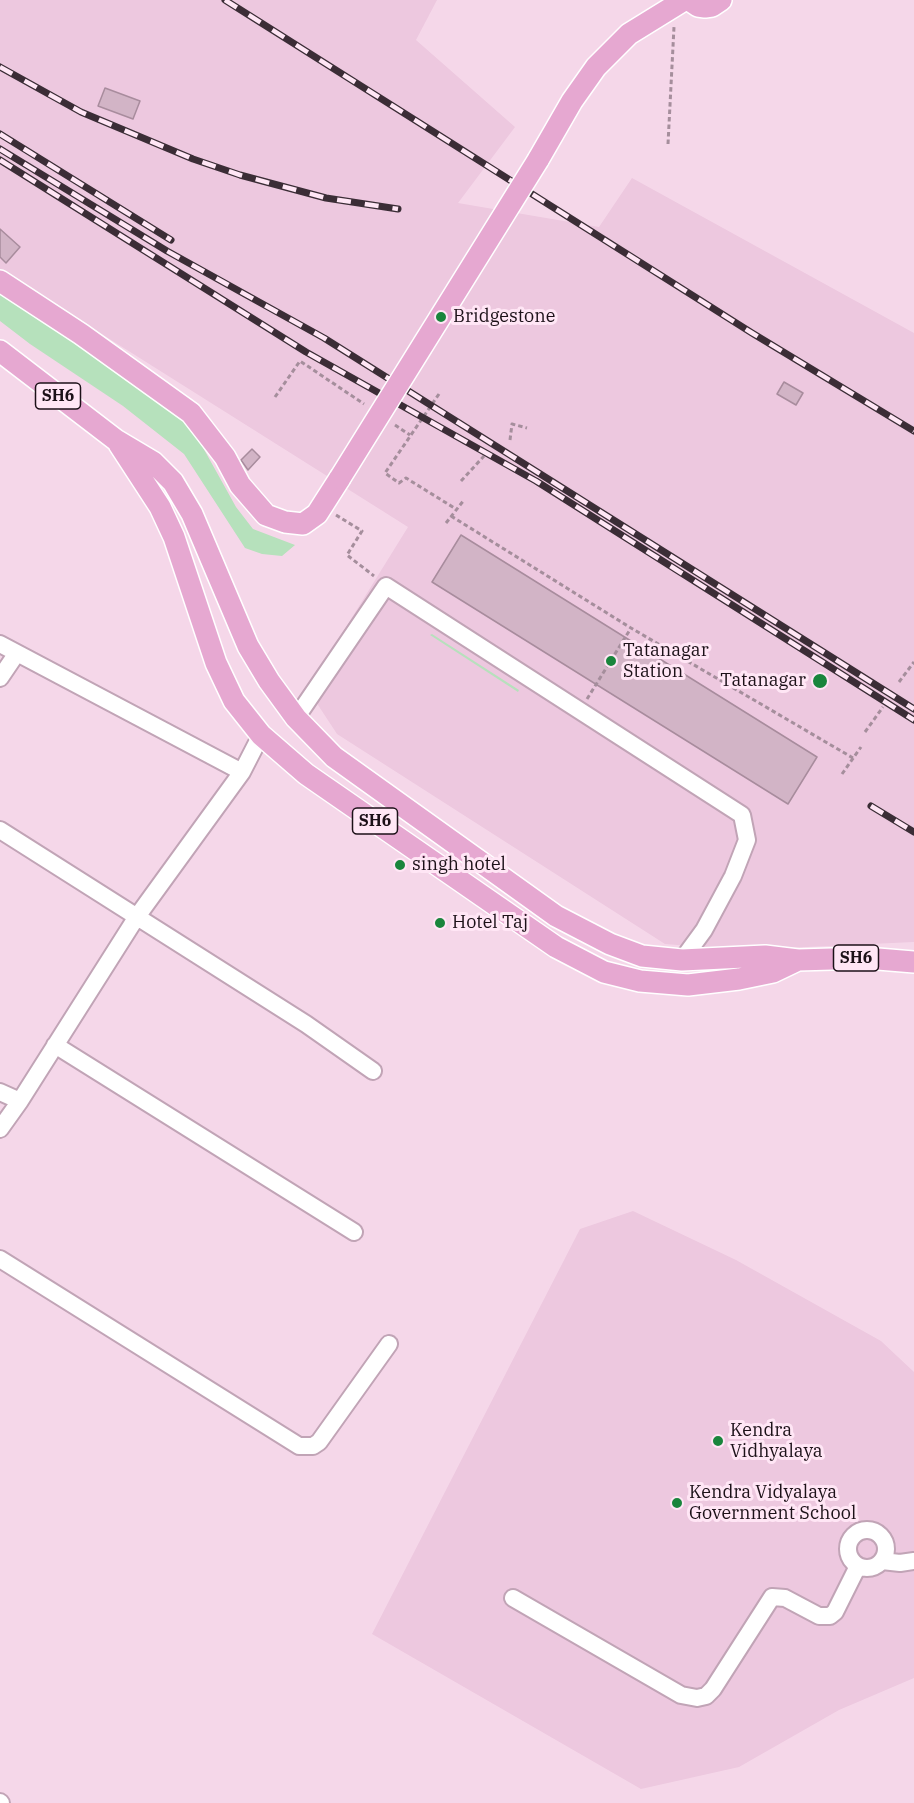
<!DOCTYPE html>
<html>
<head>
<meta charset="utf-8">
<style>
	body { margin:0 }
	canvas { display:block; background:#f5d7e9 }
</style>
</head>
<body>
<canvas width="914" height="1803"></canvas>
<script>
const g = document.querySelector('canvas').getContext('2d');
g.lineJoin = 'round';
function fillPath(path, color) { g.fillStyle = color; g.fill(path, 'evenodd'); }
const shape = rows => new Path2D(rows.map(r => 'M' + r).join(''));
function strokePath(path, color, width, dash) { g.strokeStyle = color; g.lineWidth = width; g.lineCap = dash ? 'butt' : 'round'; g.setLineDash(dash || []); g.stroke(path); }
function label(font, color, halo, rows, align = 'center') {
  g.font = font + ' "IBM Plex Serif",serif'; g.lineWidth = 6; g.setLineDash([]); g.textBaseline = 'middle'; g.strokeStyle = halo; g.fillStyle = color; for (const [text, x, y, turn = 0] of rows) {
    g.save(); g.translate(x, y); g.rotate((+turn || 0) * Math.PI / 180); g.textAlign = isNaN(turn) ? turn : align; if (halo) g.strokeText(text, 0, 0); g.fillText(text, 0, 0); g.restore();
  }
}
const built = shape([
	[0,0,437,0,416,40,515,127,458,203,599,227,632,178,914,333,914,942,742,950,665,944,337,734,318,705,320,669,408,527,0,270],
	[633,1211,736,1260,881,1341,914,1372,914,1678,839,1710,739,1767,641,1789,372,1634,580,1229]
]);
const green = shape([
	[0,292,137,385,191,426,236,507,253,529,295,545,282,556,262,554,245,548,184,454,123,406,30,344,0,321],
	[432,634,519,690,518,692,430,635]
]);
const building = shape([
	[105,88,140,101,133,119,98,106,105,88],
	[0,229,20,247,6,263,0,257,0,229],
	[784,382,803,393,796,405,777,394,784,382],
	[252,449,260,457,248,470,241,460,252,449],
	[461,535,817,757,788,804,432,582,461,535]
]);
const path = shape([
	[668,144,674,27],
	[439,394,385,473,399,483,406,478,456,509],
	[275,397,300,361,364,404],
	[395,425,410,435],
	[510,440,512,424,527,428],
	[461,481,484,456],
	[336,515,362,531,347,555,374,576],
	[451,516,631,628,853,758],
	[446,523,464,500],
	[899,682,914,662],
	[587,699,631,628],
	[865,732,883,707],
	[842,774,861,747]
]);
const minor = shape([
	[0,644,242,772],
	[0,678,17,653],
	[296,718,386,586,742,815,747,840,733,876,704,930,682,960],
	[0,830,306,1024,373,1071],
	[55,1045,354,1232],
	[0,1092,20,1101],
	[0,1129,20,1101,136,918,242,772,261,735],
	[0,1259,299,1446,313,1446,319,1442,389,1344],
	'848 1549a19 19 0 1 1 38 0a19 19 0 1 1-38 0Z',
	[882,1561,900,1563,914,1561],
	[513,1598,681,1695,697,1698,706,1696,713,1689,772,1597,785,1598,819,1616,830,1616,835,1612,858,1566],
	[0,1802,1,1803]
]);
const major = shape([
	[689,0,698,6,705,7,712,6,721,0],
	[538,160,572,101,596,67,629,34,684,0],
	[0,281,81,334,191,413,225,457,240,485,266,515,285,522,303,524,317,514,340,478],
	[0,351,116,440,153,462,173,482,192,514,248,646,269,681,296,718,334,757,556,916,610,944,642,956,682,960,765,956,798,960,866,958,914,962],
	[119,444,160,507,174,537,216,663,234,701,261,735,306,774,556,947,604,972,640,981,688,985,739,979,773,972,798,960]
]);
const rail = shape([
	[225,0,752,333,914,431],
	[0,67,81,112,193,159,240,175,326,198,398,209],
	[0,134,171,240],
	[0,149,167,251,324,338,914,709],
	[0,160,306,352,536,481,914,720],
	[871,806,914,832]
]);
const majorBridge = shape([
	[340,478,538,160]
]);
const markers = [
	[441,317,6,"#19853c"],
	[611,661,6,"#19853c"],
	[820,681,8,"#19853c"],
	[400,865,6,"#19853c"],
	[440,923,6,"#19853c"],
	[718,1441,6,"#19853c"],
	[677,1503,6,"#19853c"]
];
const shields = [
	[58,396,45],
	[375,821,45],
	[856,958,45]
];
const shieldNames = [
	["SH6",58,396],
	["SH6",375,821],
	["SH6",856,958]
];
const poiNames = [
	["Bridgestone",453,317],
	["Tatanagar",623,651],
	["Station",623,672],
	["Tatanagar",806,681,"right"],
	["singh hotel",412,865],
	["Hotel Taj",452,923],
	["Kendra",730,1431],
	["Vidhyalaya",730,1452],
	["Kendra Vidyalaya",689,1493],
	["Government School",689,1514]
];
fillPath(built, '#edc8df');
fillPath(green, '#b6e1bc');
fillPath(building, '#d2b4c6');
strokePath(building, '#a88c9d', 1.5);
strokePath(minor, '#c1a4b6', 20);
strokePath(major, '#fff', 24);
strokePath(path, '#a58e9c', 3, [4.5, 3]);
strokePath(minor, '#fff', 16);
strokePath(major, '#e6a8d1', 21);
strokePath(rail, '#3b2d36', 7);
strokePath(rail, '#ffe6f5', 4.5, [14]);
strokePath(majorBridge, '#fff', 24, []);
strokePath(majorBridge, '#e6a8d1', 21);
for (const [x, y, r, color] of markers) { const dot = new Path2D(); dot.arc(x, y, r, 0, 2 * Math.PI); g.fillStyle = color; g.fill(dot); strokePath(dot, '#ffe6f5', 2); }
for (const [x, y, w] of shields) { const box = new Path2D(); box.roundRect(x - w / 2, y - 13, w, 26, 4.5); g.fillStyle = '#ffe6f5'; g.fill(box); strokePath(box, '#1c1118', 1.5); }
label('bold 16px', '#1c1118', null, shieldNames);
label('18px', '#1c1118', '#ffe6f5', poiNames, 'left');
</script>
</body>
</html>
